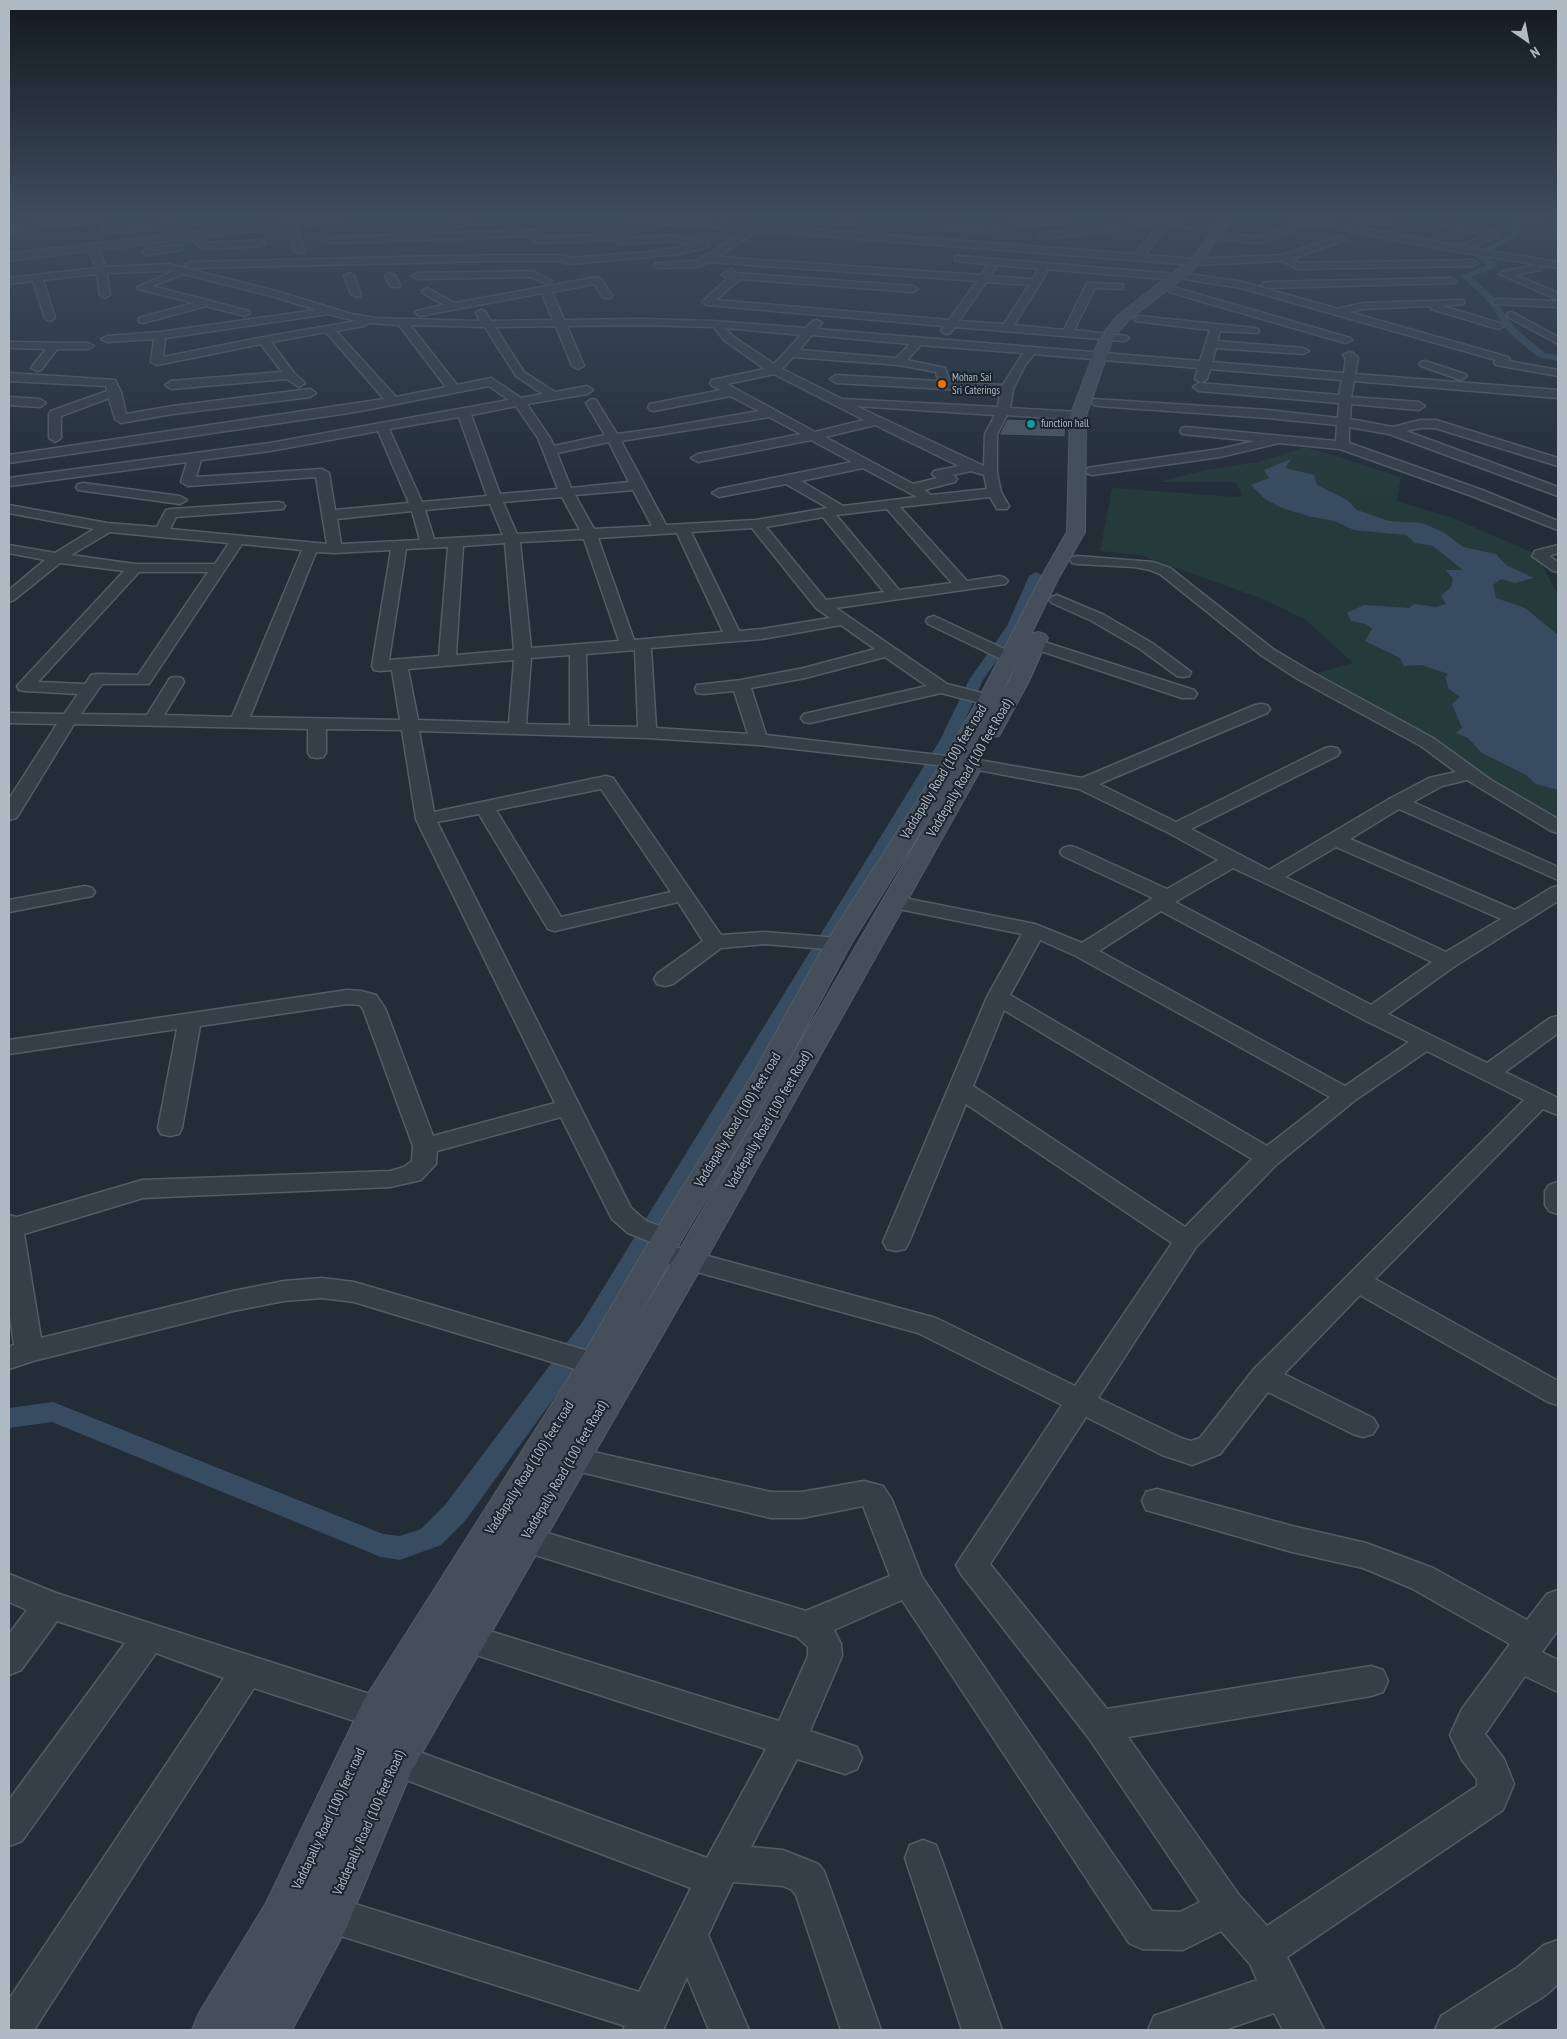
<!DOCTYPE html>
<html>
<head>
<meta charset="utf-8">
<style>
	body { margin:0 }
	#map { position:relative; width:1567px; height:2039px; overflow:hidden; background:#222d38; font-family:"PT Sans Narrow",sans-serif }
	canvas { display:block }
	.frame { position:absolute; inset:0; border:10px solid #b0bac5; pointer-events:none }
	.north { position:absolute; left:1502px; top:15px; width:50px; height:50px; -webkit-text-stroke:4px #1b242d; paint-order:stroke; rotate:147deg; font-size:14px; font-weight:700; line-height:20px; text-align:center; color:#b0bac5 }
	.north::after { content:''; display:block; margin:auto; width:18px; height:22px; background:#b0bac5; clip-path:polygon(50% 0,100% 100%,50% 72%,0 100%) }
</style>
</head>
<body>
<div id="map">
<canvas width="1567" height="2039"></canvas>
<div class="frame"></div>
<div class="north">N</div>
</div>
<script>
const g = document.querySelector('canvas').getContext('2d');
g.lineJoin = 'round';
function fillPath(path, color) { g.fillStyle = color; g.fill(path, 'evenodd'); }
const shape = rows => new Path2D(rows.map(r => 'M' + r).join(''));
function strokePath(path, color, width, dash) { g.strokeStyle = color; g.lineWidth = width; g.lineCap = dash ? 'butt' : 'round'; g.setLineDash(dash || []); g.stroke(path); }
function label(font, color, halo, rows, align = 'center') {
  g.font = font + ' "PT Sans Narrow",sans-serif'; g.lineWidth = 4; g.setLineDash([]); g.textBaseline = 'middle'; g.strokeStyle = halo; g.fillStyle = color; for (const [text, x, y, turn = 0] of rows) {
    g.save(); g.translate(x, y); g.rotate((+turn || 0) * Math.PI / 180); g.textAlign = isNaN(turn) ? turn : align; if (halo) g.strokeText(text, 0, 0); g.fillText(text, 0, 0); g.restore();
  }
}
const green = shape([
	[1305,447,1401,477,1397,501,1453,518,1536,554,1558,595,1558,820,1496,783,1377,706,1317,673,1353,663,1306,620,1260,598,1140,555,1100,551,1112,488,1238,497,1242,494,1235,482,1158,482,1206,470,1259,462]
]);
const water = shape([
	[1291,459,1285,468,1314,475,1317,485,1347,500,1357,510,1389,521,1422,523,1443,532,1463,547,1496,554,1506,565,1534,578,1515,583,1501,579,1493,585,1496,598,1525,608,1558,635,1558,790,1536,784,1526,775,1482,753,1468,738,1456,733,1462,728,1452,704,1460,697,1449,689,1445,677,1448,674,1422,665,1404,666,1400,658,1365,641,1372,629,1366,624,1351,621,1347,613,1364,605,1409,608,1414,604,1435,607,1446,604,1441,596,1451,587,1453,579,1446,570,1463,570,1433,546,1415,543,1406,535,1354,530,1334,521,1308,516,1282,508,1265,499,1251,485,1269,478,1264,470]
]);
const canal = shape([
	[1511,218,1519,218,1519,235,1483,255,1497,263,1497,267,1471,277,1493,296,1516,329,1545,353,1558,355,1558,361,1538,357,1509,333,1487,300,1461,276,1487,265,1473,255,1511,234,1511,218],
	[1036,572,1043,576,1021,626,983,680,956,740,601,1333,465,1521,441,1545,400,1560,381,1557,52,1422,9,1428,9,1408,53,1402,383,1534,400,1536,421,1529,445,1505,583,1321,940,740,969,680,1007,626,1029,576,1036,572]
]);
const building = shape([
	[1007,419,1066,421,1065,437,999,435,1007,419]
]);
const minor = shape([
	[78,218,107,218,103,221,9,232,9,226,78,218],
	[159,218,181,218,162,223,159,222,159,218],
	[452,218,476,218,472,221,461,221,463,225,458,228,453,225,452,218],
	[621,218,663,218,1135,254,1160,225,1044,239,1039,236,1044,233,1173,218,1171,222,1222,225,1227,228,1222,231,1167,227,1145,255,1195,259,1283,255,1340,236,1345,239,1343,241,1292,259,1300,263,1473,260,1478,263,1473,266,1298,269,1282,261,1195,265,758,231,717,257,981,275,987,266,991,265,996,268,990,276,1032,279,1039,269,955,261,955,257,958,256,1176,274,1181,277,1176,280,1046,269,1047,271,1041,282,1014,325,1064,330,1087,283,1119,284,1123,285,1123,289,1095,288,1074,330,1127,336,1129,338,1127,340,1123,341,955,327,950,333,946,334,941,331,944,326,707,305,702,302,728,278,721,275,730,269,734,270,735,273,913,286,918,289,913,292,740,279,716,300,949,320,977,281,708,262,698,267,659,268,654,265,656,263,696,261,747,230,625,221,621,218],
	[986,282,1029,285,1004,324,959,321,986,282],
	[840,218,860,218,843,223,840,222,840,218],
	[1046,218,1071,218,1067,221,988,232,941,230,936,227,941,224,988,226,1046,218],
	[1291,218,1310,218,1459,246,1486,235,1444,227,1444,223,1496,231,1499,232,1499,236,1471,248,1558,262,1558,268,1460,252,1310,224,1259,243,1227,240,1222,237,1227,234,1258,237,1299,222,1291,218],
	[1370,218,1396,218,1392,221,1354,226,1349,223,1354,220,1370,218],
	[1516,218,1544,218,1540,221,1524,223,1516,218],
	[291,221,296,224,304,251,302,253,299,254,294,251,286,224,291,221],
	[148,225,151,226,151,230,107,233,102,230,107,227,148,225],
	[633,225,638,228,627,238,674,235,708,243,710,245,708,247,680,254,569,264,561,261,494,261,190,268,185,265,190,262,494,255,563,255,571,258,648,252,693,245,674,241,620,244,617,243,616,240,537,243,534,242,532,236,332,243,327,240,332,237,536,230,539,231,541,237,620,234,633,225],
	[195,232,198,233,206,243,260,240,265,243,260,246,206,249,199,247,190,235,195,232],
	[93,244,98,247,106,267,169,264,283,293,351,314,377,318,480,321,476,313,481,310,485,311,491,321,553,320,542,293,420,316,415,313,416,311,444,305,423,293,422,291,427,288,455,303,597,277,602,280,612,296,611,298,603,298,594,284,552,292,564,320,642,319,713,321,806,328,813,321,817,320,822,323,817,329,1200,361,1210,330,1135,321,1134,319,1139,316,1254,328,1258,329,1259,331,1258,333,1220,331,1217,341,1303,348,1309,351,1303,354,1216,348,1212,362,1344,373,1346,359,1343,355,1349,352,1353,353,1358,358,1355,374,1558,390,1558,398,1354,381,1351,397,1419,402,1425,406,1419,410,1351,404,1350,419,1393,427,1420,420,1436,420,1558,458,1558,466,1435,428,1420,428,1406,431,1558,487,1558,496,1389,434,1349,427,1349,443,1482,490,1558,521,1558,530,1472,496,1340,449,1279,443,1220,457,1093,475,1088,474,1086,471,1088,468,1093,467,1220,449,1255,441,1182,434,1180,431,1182,428,1186,427,1336,441,1337,425,1268,418,1098,406,1094,405,1092,402,1094,399,1268,410,1338,418,1339,403,1199,391,1193,387,1199,383,1339,395,1342,380,1210,369,1207,379,1201,383,1195,379,1198,368,1034,354,1025,365,1013,389,1010,408,1078,412,1084,416,1078,420,1007,415,997,434,997,473,1001,492,1009,506,1007,509,997,509,990,497,900,507,967,581,1000,576,1005,578,1008,581,1005,584,836,608,947,684,994,696,997,700,994,704,988,705,941,693,810,723,804,722,801,718,804,714,927,686,885,657,805,678,751,688,766,735,973,759,1082,778,1255,705,1261,704,1267,705,1270,709,1267,713,1099,784,1176,822,1325,748,1331,747,1337,748,1340,752,1337,756,1191,829,1269,870,1391,798,1429,778,1456,772,1421,746,1296,678,1261,655,1160,574,1150,570,1134,567,1077,564,1072,563,1070,560,1072,557,1077,556,1153,562,1170,568,1273,649,1308,670,1433,738,1491,780,1558,819,1558,833,1551,831,1467,780,1442,786,1413,802,1558,867,1558,880,1399,809,1350,839,1515,910,1551,888,1558,886,1558,901,1455,966,1388,1014,1487,1063,1550,1018,1558,1016,1558,1033,1505,1072,1558,1098,1558,1115,1543,1109,1375,1279,1558,1381,1558,1405,1548,1402,1360,1295,1284,1374,1373,1418,1378,1426,1373,1434,1363,1437,1353,1434,1268,1392,1220,1454,1192,1465,1162,1455,1086,1417,990,1564,1107,1709,1371,1666,1383,1670,1388,1681,1383,1692,1371,1696,1128,1737,1239,1895,1267,1926,1477,1786,1477,1779,1462,1760,1450,1735,1462,1709,1510,1644,1411,1588,1363,1568,1292,1552,1146,1510,1142,1501,1146,1492,1157,1489,1292,1526,1366,1543,1433,1568,1527,1620,1547,1594,1558,1590,1558,1630,1542,1652,1558,1660,1558,1692,1525,1676,1485,1734,1504,1759,1514,1784,1503,1810,1287,1957,1324,2030,1283,2030,1274,2013,1224,2030,1148,2030,1154,2016,1257,1980,1250,1964,1221,1931,1183,1950,1142,1949,1129,1943,902,1600,834,1630,841,1644,842,1656,810,1731,857,1747,862,1758,857,1769,845,1774,797,1759,751,1847,783,1850,818,1864,824,1871,881,2030,841,2030,796,1895,792,1890,783,1886,733,1882,708,1935,749,2030,709,2030,687,1977,663,2030,623,2030,625,2026,316,1928,310,1915,316,1902,329,1896,639,1992,691,1888,383,1771,378,1759,383,1747,395,1743,707,1858,766,1749,455,1648,451,1638,455,1628,467,1624,779,1721,808,1656,808,1647,797,1637,513,1548,508,1539,513,1530,524,1526,806,1611,890,1576,863,1506,802,1518,771,1518,560,1467,556,1459,560,1451,571,1447,771,1492,802,1492,864,1481,883,1486,892,1500,922,1577,1152,1911,1180,1912,1200,1902,1088,1737,961,1574,956,1565,1062,1405,918,1333,650,1259,646,1252,650,1245,656,1244,628,1233,612,1219,561,1117,437,1151,436,1164,421,1180,390,1187,143,1198,24,1234,41,1338,233,1291,284,1281,322,1278,354,1282,605,1356,609,1364,605,1372,595,1375,354,1302,322,1298,284,1301,233,1311,33,1361,9,1369,9,1347,14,1345,9,1309,9,1215,17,1217,142,1180,390,1171,404,1167,412,1161,413,1146,363,1009,360,1005,347,1004,200,1026,182,1128,179,1134,170,1136,161,1134,158,1128,177,1029,9,1054,9,1040,347,990,361,991,376,995,385,1008,433,1136,555,1103,416,819,402,730,326,729,326,753,323,757,317,758,311,757,308,753,308,729,74,724,19,814,16,818,9,820,9,799,57,724,9,723,9,713,64,714,78,694,25,691,19,690,17,686,124,571,60,563,14,600,9,602,9,590,45,560,9,553,9,545,55,553,94,529,9,513,9,505,107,523,157,527,166,510,171,509,278,502,283,503,285,506,283,509,176,517,170,529,327,544,316,477,188,486,181,482,187,462,9,486,9,478,270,443,509,400,489,386,355,412,9,463,9,455,384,399,326,332,271,342,294,373,305,383,299,387,287,379,171,389,165,385,171,381,282,372,261,344,157,365,151,362,154,339,107,342,101,339,107,336,160,332,316,310,275,297,184,274,152,286,249,311,250,313,245,316,206,306,143,323,139,322,138,320,139,318,194,303,138,289,137,287,173,271,107,273,110,295,105,298,100,295,97,274,43,280,55,318,50,321,45,318,33,281,9,284,9,278,96,268,88,247,93,244],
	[328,314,356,321,264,337,163,357,165,338,328,314],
	[369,323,399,325,446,387,396,397,336,331,364,326,369,323],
	[410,325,485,327,516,376,543,394,521,398,491,378,457,385,410,325],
	[642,325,714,327,724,340,765,369,712,380,710,383,712,386,721,390,650,404,648,407,650,410,654,411,730,396,759,411,655,429,617,434,596,400,592,399,586,403,605,435,554,446,550,438,527,404,587,394,593,390,587,386,555,392,524,372,495,327,556,326,572,366,578,369,584,366,567,326,642,325],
	[726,328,801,335,774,364,732,336,726,328],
	[812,335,910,344,896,358,799,350,812,335],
	[921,345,1023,353,1003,385,950,382,945,368,907,360,921,345],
	[793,357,899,365,936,372,938,381,836,375,830,379,836,383,1000,392,998,407,842,399,782,369,793,357],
	[774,374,864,420,815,432,727,384,774,374],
	[516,406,538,438,558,489,500,494,471,415,516,406],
	[856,406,995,415,985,434,984,466,856,406],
	[459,417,487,496,422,502,389,429,459,417],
	[769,417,801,434,698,454,691,458,698,462,811,440,852,462,719,489,712,493,719,497,786,484,828,508,756,520,666,525,621,441,769,417],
	[875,425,959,466,934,471,932,474,937,478,913,484,825,437,875,425],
	[378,431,409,503,335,510,329,473,322,469,196,477,201,460,270,451,378,431],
	[609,442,629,482,571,488,557,453,609,442],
	[863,468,917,497,843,506,801,481,863,468],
	[971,471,984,475,987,489,931,495,924,490,955,482,957,479,953,475,971,471],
	[633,490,652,526,594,529,575,495,633,490],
	[562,497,580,530,517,534,503,502,562,497],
	[490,504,503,535,434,539,425,510,490,504],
	[887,509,952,583,899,590,836,515,887,509],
	[412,511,420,540,341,544,337,519,412,511],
	[823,517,884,592,826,600,766,527,823,517],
	[752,528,816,608,830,618,762,629,739,631,691,532,752,528],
	[110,532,161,537,229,543,215,564,135,564,71,555,110,532],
	[677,533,723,632,634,640,598,538,677,533],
	[584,539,619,641,531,648,520,542,584,539],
	[505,543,514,650,456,655,463,546,505,543],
	[242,544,302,550,232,717,164,715,184,682,182,678,176,677,170,678,147,715,81,714,102,684,149,684,242,544],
	[448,547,439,656,389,660,406,549,448,547],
	[391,550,372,666,374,670,380,671,392,670,400,720,250,717,316,552,335,553,391,550],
	[139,572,208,572,138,675,97,674,91,675,85,684,38,682,139,572],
	[841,625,875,649,804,668,741,680,697,685,695,689,697,693,703,694,734,691,748,734,656,728,651,648,762,639,841,625],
	[635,650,638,727,588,726,586,654,635,650],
	[570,655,570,725,526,724,531,658,570,655],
	[514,660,509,723,418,720,408,669,514,660],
	[419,731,647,738,759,745,973,769,1079,789,1169,833,1218,860,1167,889,1077,848,1070,846,1063,848,1060,852,1063,856,1153,898,1082,943,1035,924,894,896,887,898,884,902,887,906,894,908,1022,934,987,997,883,1242,887,1249,896,1251,905,1249,909,1242,966,1104,1172,1243,1075,1386,936,1318,671,1246,676,1244,680,1238,676,1232,646,1221,631,1208,437,822,479,814,548,929,555,931,678,902,703,941,657,974,654,979,657,984,665,986,673,984,721,948,765,944,838,950,846,949,849,944,846,939,838,938,765,932,721,935,613,778,606,776,434,812,419,731],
	[601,789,671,892,561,917,496,810,601,789],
	[1336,847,1501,919,1446,952,1285,877,1336,847],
	[1233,868,1263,882,1432,962,1371,1005,1175,902,1233,868],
	[1161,911,1364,1020,1409,1042,1345,1086,1099,951,1161,911],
	[1040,940,1076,956,1330,1097,1267,1146,1010,995,1040,940],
	[1004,1010,1252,1159,1185,1227,973,1086,1004,1010],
	[1427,1051,1524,1100,1254,1369,1200,1438,1191,1441,1181,1438,1098,1398,1196,1247,1277,1164,1354,1101,1427,1051],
	[179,245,182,246,182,250,147,255,142,252,147,249,179,245],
	[1537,265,1542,268,1541,270,1515,275,1558,293,1558,300,1499,274,1504,271,1537,265],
	[533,271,552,281,547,284,531,277,417,279,412,276,417,273,533,271],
	[349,273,354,276,361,294,360,296,356,297,351,294,344,276,349,273],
	[390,273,395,276,400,285,399,287,391,287,390,285,385,276,390,273],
	[1189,274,1242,282,1338,309,1363,303,1463,300,1464,302,1463,304,1442,306,1503,324,1504,326,1499,329,1495,328,1431,309,1430,306,1363,309,1349,312,1508,357,1510,359,1508,361,1558,370,1558,376,1496,365,1494,363,1496,360,1241,288,1185,279,1184,277,1189,274],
	[1451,278,1456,281,1455,283,1266,288,1261,285,1266,282,1451,278],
	[1173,287,1350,338,1352,340,1346,343,1342,342,1169,292,1168,290,1173,287],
	[1497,299,1558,301,1558,307,1493,304,1492,302,1497,299],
	[1512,312,1558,337,1558,344,1508,317,1507,315,1508,313,1512,312],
	[9,342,88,343,94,346,88,349,57,349,41,370,37,371,31,368,46,349,9,348,9,342],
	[1425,361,1465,374,1467,376,1461,380,1421,366,1419,364,1421,362,1425,361],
	[9,373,115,380,121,392,126,414,173,406,310,389,316,393,310,397,173,414,121,423,115,419,109,398,61,416,61,438,55,442,49,438,49,414,51,411,107,391,106,386,9,381,9,373],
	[9,397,40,399,46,403,40,407,9,405,9,397],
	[83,483,180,496,187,500,180,504,78,490,76,487,78,484,83,483],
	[1558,545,1558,553,1549,556,1558,562,1558,572,1553,571,1532,556,1535,551,1558,545],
	[1057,595,1104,615,1152,643,1191,672,1189,676,1183,677,1177,676,1140,649,1092,621,1052,603,1049,600,1052,597,1057,595],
	[934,616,1015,654,1017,657,1015,660,1003,660,928,624,926,621,928,618,934,616],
	[1035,639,1194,690,1197,694,1194,698,1182,698,1029,647,1027,644,1029,641,1035,639],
	[85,886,92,888,95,892,92,896,9,912,9,900,85,886],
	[1558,1182,1558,1214,1549,1211,1545,1205,1545,1191,1549,1185,1558,1182],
	[9,1574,56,1593,379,1697,391,1702,396,1713,391,1724,379,1729,254,1688,34,2030,9,2030,9,1999,224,1678,156,1653,22,1841,9,1846,9,1800,125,1643,57,1621,21,1670,9,1675,9,1634,27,1610,9,1602,9,1574],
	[923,1840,936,1845,941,1858,1002,2030,962,2030,905,1858,910,1845,923,1840],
	[1558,1940,1558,1984,1546,1995,1490,2030,1435,2030,1441,2016,1518,1967,1544,1945,1558,1940]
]);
const tertiary = shape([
	[312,218,347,218,342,221,9,261,9,253,312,218]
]);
const secondary = shape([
	[1222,218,1233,218,1199,265,1128,321,1113,338,1086,416,1085,532,1058,579,1031,634,1038,632,1045,634,1048,638,1029,681,999,736,991,737,983,736,981,732,963,764,970,762,978,764,981,769,705,1261,412,1770,345,1931,292,2030,192,2030,199,2013,266,1903,364,1700,583,1355,656,1230,753,1074,825,944,942,762,978,700,1040,579,1067,532,1070,416,1100,337,1118,315,1191,259,1222,218],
	[1018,661,1009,681,1002,692,1018,661],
	[945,793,677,1254,639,1317,682,1239,781,1074,851,944,945,793]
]);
const markers = [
	[942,384,5,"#e8710a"],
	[1031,424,5,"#0f9aa8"]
];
const farPoinames = [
	["Mohan Sai",952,378],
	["Sri Caterings",952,391],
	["function hall",1041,424]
];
const streetNames = [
	["Vaddepally Road (100 feet Road)",970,768,-60],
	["Vaddapally Road (100) feet road",944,772,-59],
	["Vaddapally Road (100) feet road",738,1120,-59],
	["Vaddepally Road (100 feet Road)",769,1120,-60],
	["Vaddapally Road (100) feet road",530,1468,-58],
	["Vaddepally Road (100 feet Road)",565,1470,-60],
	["Vaddapally Road (100) feet road",329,1819,-65],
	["Vaddepally Road (100 feet Road)",369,1823,-66]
];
fillPath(green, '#253a3a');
fillPath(water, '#384c61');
fillPath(canal, '#384c61');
fillPath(building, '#4a5864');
strokePath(building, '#1d262f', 1);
strokePath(minor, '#535d66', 3);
strokePath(tertiary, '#535d66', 2);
strokePath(secondary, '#535d66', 2);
fillPath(minor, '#353f48');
fillPath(tertiary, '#353f48');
fillPath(secondary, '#444f5b');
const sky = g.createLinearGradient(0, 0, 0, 504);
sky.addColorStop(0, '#13191f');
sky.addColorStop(0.43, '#3e4c5e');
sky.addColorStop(1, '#3e4c5e00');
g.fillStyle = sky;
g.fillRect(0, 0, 1567, 504);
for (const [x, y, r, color] of markers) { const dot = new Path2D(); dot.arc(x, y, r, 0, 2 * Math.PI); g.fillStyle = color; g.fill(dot); strokePath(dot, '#1b242d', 2); }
label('11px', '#b0bac5', '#1b242d', farPoinames, 'left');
label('14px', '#b0bac5', '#1b242d', streetNames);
</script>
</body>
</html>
